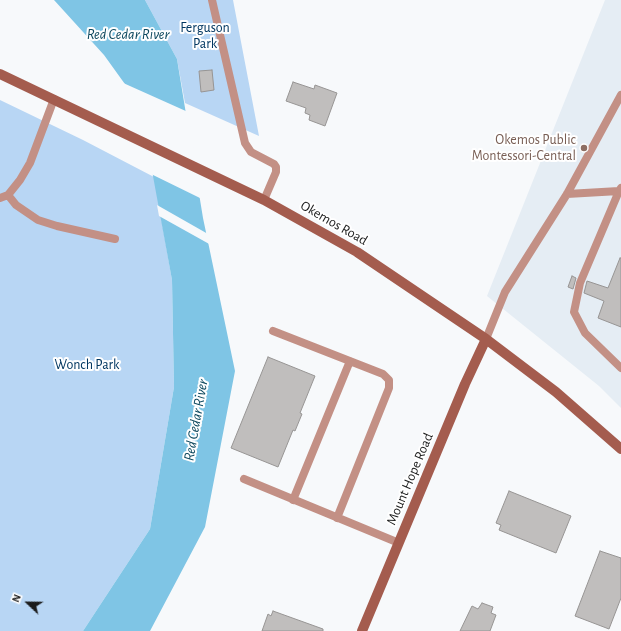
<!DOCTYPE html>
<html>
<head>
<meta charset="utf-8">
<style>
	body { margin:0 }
	#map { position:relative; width:621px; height:631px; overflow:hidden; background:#f7f9fb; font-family:"Alegreya Sans",sans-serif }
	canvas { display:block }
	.north { position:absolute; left:8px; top:583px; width:40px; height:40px; -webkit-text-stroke:3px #fff; paint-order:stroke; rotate:292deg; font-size:11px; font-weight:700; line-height:16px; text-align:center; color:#1b1c1c }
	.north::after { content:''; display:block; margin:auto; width:14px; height:18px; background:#1b1c1c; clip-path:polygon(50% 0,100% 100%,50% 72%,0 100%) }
</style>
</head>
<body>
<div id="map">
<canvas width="621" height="631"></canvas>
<div class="north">N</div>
</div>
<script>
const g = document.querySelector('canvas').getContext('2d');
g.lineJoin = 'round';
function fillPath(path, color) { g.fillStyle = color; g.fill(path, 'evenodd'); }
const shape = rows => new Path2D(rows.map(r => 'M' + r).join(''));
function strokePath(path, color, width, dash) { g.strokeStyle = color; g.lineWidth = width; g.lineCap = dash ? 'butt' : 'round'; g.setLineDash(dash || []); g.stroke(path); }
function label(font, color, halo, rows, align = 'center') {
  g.font = font + ' "Alegreya Sans",sans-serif'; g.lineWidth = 4; g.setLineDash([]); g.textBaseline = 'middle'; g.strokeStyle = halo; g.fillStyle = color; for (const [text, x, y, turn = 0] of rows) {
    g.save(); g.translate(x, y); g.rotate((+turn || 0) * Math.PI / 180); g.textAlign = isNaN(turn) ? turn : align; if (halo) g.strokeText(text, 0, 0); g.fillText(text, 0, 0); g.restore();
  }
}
const built = shape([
	[605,0,621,0,621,408,599,386,487,296]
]);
const green = shape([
	[145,0,233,0,259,136,185,103,177,59],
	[0,100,83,140,154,177,172,280,174,387,150,529,83,631,0,631]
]);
const water = shape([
	[54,0,145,0,177,59,203,218,235,371,205,527,150,631,83,631,150,529,174,387,172,280,140,105,104,55]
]);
const pier = shape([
	[121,82,188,112,202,199,151,174,138,105],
	[157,205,208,234,211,245,159,216]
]);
const building = shape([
	[212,70,214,90,201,92,199,71,212,70],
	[293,82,314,89,315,85,337,93,325,126,309,120,310,115,305,113,306,108,286,101,293,82],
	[620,258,621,258,621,327,598,318,604,301,584,293,587,281,608,288,620,258],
	[572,276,576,278,573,289,568,287,572,276],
	[268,357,315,376,300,413,302,414,295,431,293,430,278,467,231,448,268,357],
	[509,491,571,516,556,553,499,530,501,525,496,523,509,491],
	[600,551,621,558,621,598,609,629,575,616,600,551],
	[482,603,493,607,491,613,496,615,490,631,460,631,472,606,478,609,482,603],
	[273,611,323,629,323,631,262,631,268,614,271,616,273,611]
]);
const lane = shape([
	[212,0,245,143,251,152,274,164,276,167,276,172,264,200],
	[621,191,619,191,580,283,574,312,585,333,621,368],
	[567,194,619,191,621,188],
	[8,195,16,205,38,220,57,226,115,239],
	[0,198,8,195,20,180,30,163,54,99],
	[273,331,383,374,389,380,389,388,337,518],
	[486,339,505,292,567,194,621,95],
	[244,479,399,543],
	[293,500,350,361]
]);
const secondary = shape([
	[0,74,264,200,357,252,486,339,556,392,621,449],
	[362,631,465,384,486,339]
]);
const markers = [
	[584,148,4,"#8d6e63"]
];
const parkNames = [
	["Ferguson",205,28],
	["Park",205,44],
	["Wonch Park",87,365]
];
const educationNames = [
	["Okemos Public",576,140],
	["Montessori-Central",576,156]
];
const streetNames = [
	["Okemos Road",334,223,30],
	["Mount Hope Road",410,479,-67]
];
const waterNames = [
	["Red Cedar River",128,34],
	["Red Cedar River",196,420,-80]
];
fillPath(built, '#e5edf4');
fillPath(green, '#b8d6f4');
fillPath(water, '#7fc5e5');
fillPath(pier, '#f7f9fb');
fillPath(building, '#c0bebd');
strokePath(building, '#979594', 1);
strokePath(lane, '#c39085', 8);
strokePath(secondary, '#a45c4e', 10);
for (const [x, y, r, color] of markers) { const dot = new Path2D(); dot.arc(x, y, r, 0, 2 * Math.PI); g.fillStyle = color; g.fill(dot); strokePath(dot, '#fff', 1.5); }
label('14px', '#003660', '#fff', parkNames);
label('14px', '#785e54', '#fff', educationNames, 'right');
label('14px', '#1b1c1c', '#fff', streetNames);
label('italic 15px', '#0e495f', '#fff', waterNames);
</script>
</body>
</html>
